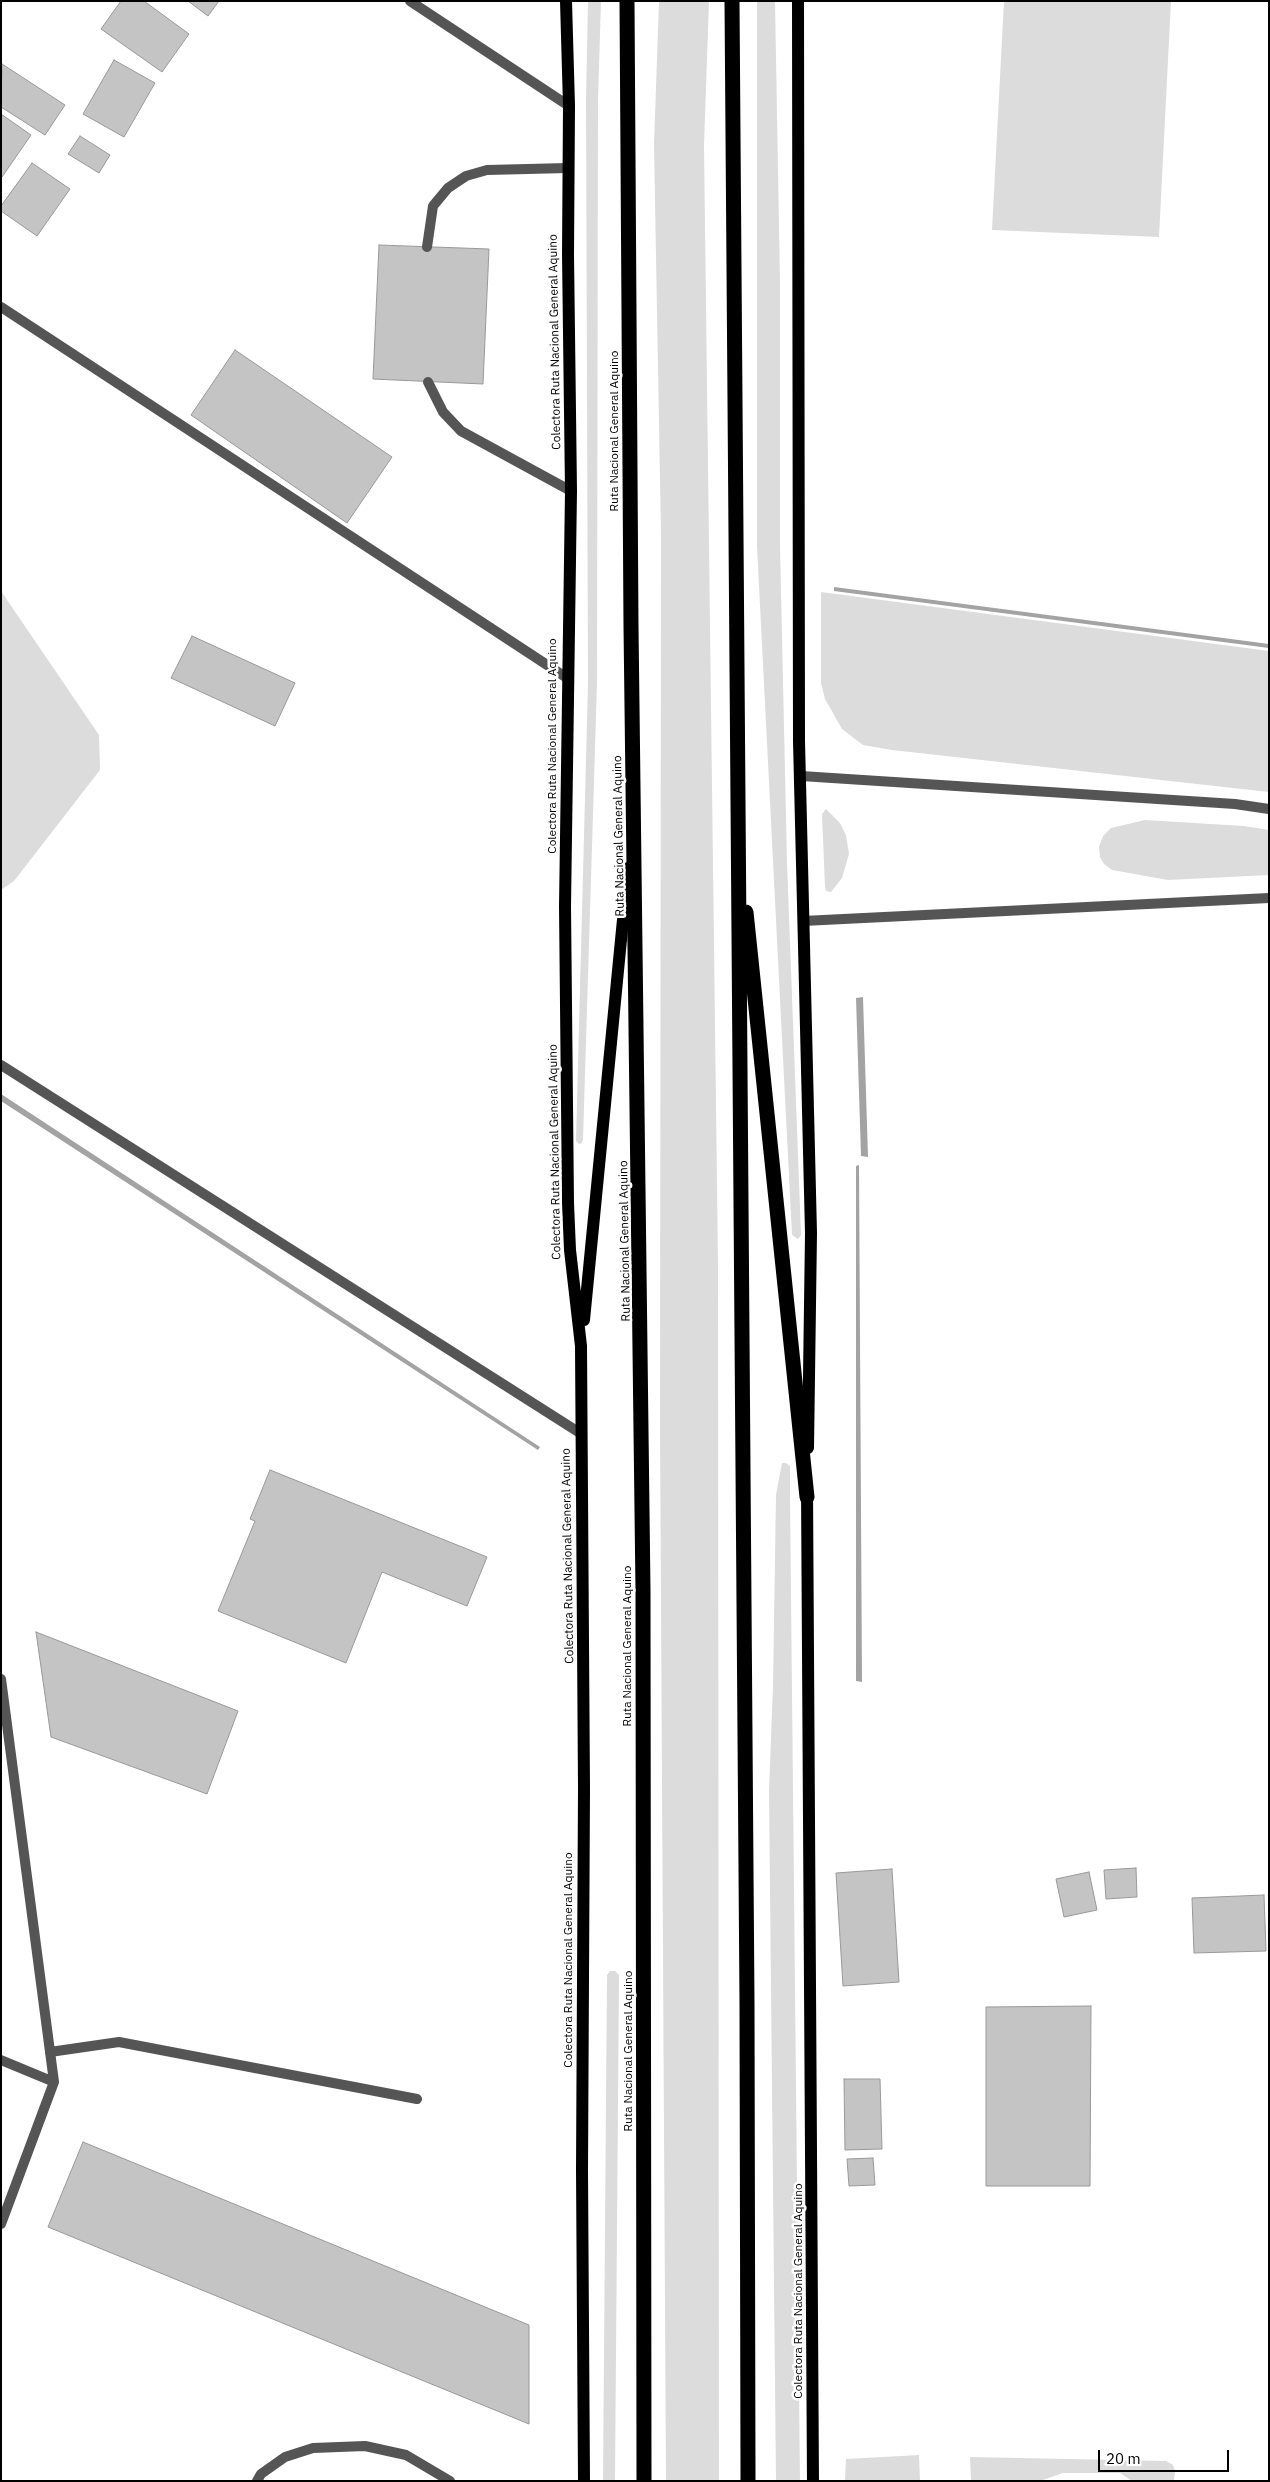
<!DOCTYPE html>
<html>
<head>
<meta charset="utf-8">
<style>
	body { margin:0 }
	#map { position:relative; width:1270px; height:2482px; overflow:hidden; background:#fff; font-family:"IBM Plex Sans",sans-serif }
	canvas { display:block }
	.frame { position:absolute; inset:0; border:2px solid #000; pointer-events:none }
	.scale { position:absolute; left:1098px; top:2450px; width:131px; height:22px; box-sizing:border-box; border:2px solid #000; border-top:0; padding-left:6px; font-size:15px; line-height:18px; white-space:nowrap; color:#000; -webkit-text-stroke:4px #fff; paint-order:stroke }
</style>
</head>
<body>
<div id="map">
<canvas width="1270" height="2482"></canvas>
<div class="frame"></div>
<div class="scale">20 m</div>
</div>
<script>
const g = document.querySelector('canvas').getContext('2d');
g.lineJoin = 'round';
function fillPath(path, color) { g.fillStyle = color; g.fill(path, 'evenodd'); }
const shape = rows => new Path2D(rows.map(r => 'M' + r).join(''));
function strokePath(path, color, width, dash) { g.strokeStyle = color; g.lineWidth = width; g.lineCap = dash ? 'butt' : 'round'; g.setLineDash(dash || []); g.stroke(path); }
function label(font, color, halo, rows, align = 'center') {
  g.font = font + ' "IBM Plex Sans",sans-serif'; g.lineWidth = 5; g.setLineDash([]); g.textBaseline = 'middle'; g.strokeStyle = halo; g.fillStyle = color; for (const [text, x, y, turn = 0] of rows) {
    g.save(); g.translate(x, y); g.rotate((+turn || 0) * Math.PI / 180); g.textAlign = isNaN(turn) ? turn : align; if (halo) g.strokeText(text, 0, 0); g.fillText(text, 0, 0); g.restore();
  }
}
const green = shape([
	[588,1,601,1,598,100,597,683,583,1139,582,1143,579,1144,576,1141,588,683,586,100],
	[659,1,709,1,704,145,718,1265,719,2481,666,2481,660,1429,661,535,654,145],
	[757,1,775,1,780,283,780,546,787,863,801,1235,798,1239,792,1235,757,546],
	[1004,1,1171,1,1159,237,992,230],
	[1,591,99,735,100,770,14,881,1,890],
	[821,592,1269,651,1269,792,892,750,863,745,842,729,825,699,821,683],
	[826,809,840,823,846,835,849,854,842,878,831,892,826,891,825,887,822,814],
	[1145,820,1244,826,1269,830,1269,875,1168,880,1112,870,1104,864,1100,857,1099,847,1103,836,1111,828],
	[782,1463,786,1463,790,1466,790,1495,800,2481,776,2481,769,1791,773,1686,776,1495],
	[610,1971,615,1971,619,1975,615,2481,603,2481,607,1975],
	[919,2455,920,2481,845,2481,846,2459],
	[970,2457,1166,2461,1173,2465,1175,2471,1174,2481,1132,2481,1120,2473,1063,2473,1040,2481,971,2481]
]);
const water = shape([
	[834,587,1269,644,1269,648,834,591],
	[863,997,868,1157,861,1156,856,998],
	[1,1094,540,1447,538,1450,1,1101],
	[859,1165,862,1682,856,1681,856,1166]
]);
const building = shape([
	[121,1,144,1,189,34,162,72,101,29,121,1],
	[188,1,219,1,208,16,188,1],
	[114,60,155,83,124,137,83,114,114,60],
	[2,64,65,105,45,135,1,107,2,64],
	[1,114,31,135,2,177,1,176,1,114],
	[80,136,110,155,99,173,68,154,80,136],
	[32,163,70,189,37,236,1,211,1,206,32,163],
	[379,245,489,249,483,384,373,379,379,245],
	[235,350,392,457,347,523,191,415,235,350],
	[192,636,295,683,275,726,171,678,192,636],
	[270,1470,487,1557,467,1606,382,1572,346,1663,218,1611,255,1521,250,1519,270,1470],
	[36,1632,238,1711,207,1794,51,1737,36,1632],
	[1136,1868,1137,1897,1106,1899,1104,1870,1136,1868],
	[892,1869,899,1982,843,1986,836,1873,892,1869],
	[1089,1872,1097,1910,1064,1917,1056,1879,1089,1872],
	[1264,1895,1266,1951,1194,1953,1192,1898,1264,1895],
	[1091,2006,1090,2186,986,2186,986,2007,1091,2006],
	[844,2079,880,2079,882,2149,845,2150,844,2079],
	[83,2142,529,2325,529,2424,48,2227,83,2142],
	[873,2158,875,2185,849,2186,847,2159,873,2158]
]);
const service = shape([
	[427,247,433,206,448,188,466,176,487,170,568,168],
	[428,382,443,412,461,431,571,491],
	[50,2052,119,2042,417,2099],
	[257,2481,261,2474,285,2457,313,2448,365,2446,406,2455,450,2481]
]);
const minor = shape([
	[410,1,569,106],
	[1,307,567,678],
	[1,1065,580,1433],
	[1,1679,54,2082,1,2224],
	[1,2060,54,2082]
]);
const tertiary = shape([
	[801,776,1235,804,1269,809],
	[803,921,1269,898]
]);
const primary = shape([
	[566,1,569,106,568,254,571,491,565,906,568,1203,570,1250,581,1346,584,1788,582,2170,584,2481],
	[798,1,799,741,811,1233,808,1448],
	[584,1320,628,868],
	[807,1488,813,2481]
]);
const motorway = shape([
	[627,1,631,626,643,1590,644,2481],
	[732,1,747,2003,748,2481],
	[746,912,807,1497]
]);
const streetNames = [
	["Colectora Ruta Nacional General Aquino",555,342,-91],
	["Ruta Nacional General Aquino",615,431,-90],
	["Colectora Ruta Nacional General Aquino",553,746,-90],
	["Ruta Nacional General Aquino",619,836,-91],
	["Colectora Ruta Nacional General Aquino",555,1152,-91],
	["Ruta Nacional General Aquino",625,1241,-91],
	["Colectora Ruta Nacional General Aquino",568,1556,-91],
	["Ruta Nacional General Aquino",628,1646,-90],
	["Colectora Ruta Nacional General Aquino",569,1960,-90],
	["Ruta Nacional General Aquino",629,2051,-90],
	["Colectora Ruta Nacional General Aquino",799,2291,-90]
];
fillPath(green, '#dcdcdc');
fillPath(water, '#a3a3a3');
fillPath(building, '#c4c4c4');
strokePath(building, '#999', 1);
strokePath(service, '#555', 10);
strokePath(minor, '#555', 10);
strokePath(tertiary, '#555', 10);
strokePath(primary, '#000', 12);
strokePath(motorway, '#000', 15);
label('12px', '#000', '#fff', streetNames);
</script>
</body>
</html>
